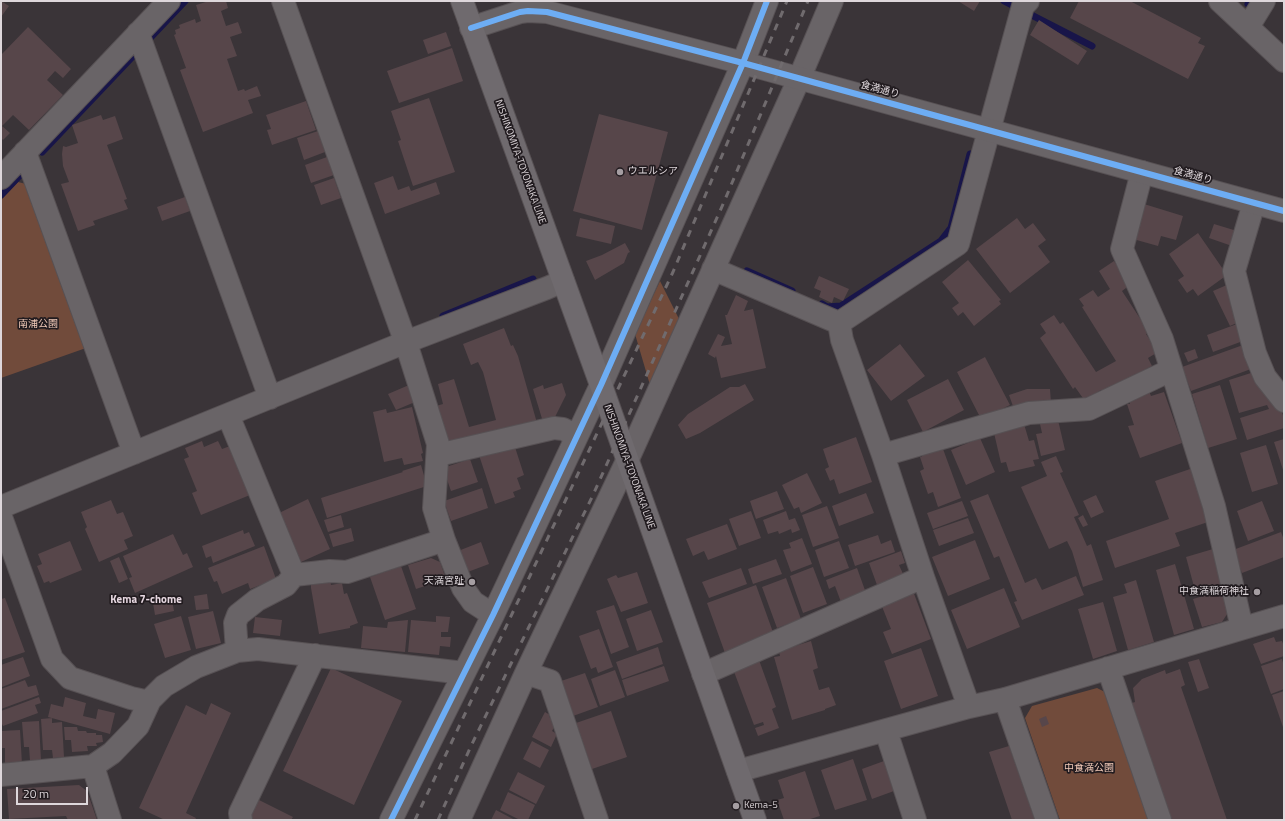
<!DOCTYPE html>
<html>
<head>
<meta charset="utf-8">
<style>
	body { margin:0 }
	#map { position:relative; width:1285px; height:821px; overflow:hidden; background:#3a3438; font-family:"Titillium Web",sans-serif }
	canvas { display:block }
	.frame { position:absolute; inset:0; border:2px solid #ded7db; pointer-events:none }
	.scale { position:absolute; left:16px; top:787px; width:72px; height:18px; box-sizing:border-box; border:2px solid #ded7db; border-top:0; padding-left:5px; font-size:12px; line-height:14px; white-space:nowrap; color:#ded7db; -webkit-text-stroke:3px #211b1f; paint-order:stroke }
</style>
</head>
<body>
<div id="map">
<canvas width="1285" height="821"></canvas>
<div class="frame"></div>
<div class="scale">20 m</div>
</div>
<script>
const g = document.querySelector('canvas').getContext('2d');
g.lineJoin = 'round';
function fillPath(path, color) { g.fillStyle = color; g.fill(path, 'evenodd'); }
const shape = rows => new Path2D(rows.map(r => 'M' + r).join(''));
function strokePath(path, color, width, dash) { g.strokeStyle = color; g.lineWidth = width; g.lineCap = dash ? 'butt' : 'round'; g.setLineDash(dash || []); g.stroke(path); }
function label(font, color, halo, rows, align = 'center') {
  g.font = font + ' "Titillium Web","Noto Sans JP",sans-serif'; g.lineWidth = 3.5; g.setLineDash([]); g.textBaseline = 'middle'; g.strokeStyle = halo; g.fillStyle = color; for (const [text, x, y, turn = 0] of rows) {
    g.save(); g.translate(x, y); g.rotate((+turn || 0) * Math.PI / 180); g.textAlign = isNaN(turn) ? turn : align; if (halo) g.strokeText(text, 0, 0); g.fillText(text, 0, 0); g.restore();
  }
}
const green = shape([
	[18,182,26,184,86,348,1,378,1,200],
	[660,281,679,319,650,385,635,334],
	[1097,688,1109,694,1152,820,1060,820,1025,718,1032,706]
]);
const stream = shape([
	[1004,1,1092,46],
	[1248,4,1250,1],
	[42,152,185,1],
	[1,195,21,174],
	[747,271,792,291],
	[822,304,827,307,841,306,941,241,951,228,970,154],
	[443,316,533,279]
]);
const building = shape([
	[1,1,9,6,1,17],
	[209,1,226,1,228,8,221,11,226,26,238,22,242,33,230,37,237,56,227,59,238,91,244,89,245,91,257,86,261,96,248,100,253,113,203,132,180,70,186,68,174,35,176,34,175,30,180,28,179,25,195,19,196,23,201,21,196,5],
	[958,1,980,1,974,11],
	[1079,1,1130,1,1201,38,1198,43,1205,46,1188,79,1070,18],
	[1039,20,1087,51,1078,65,1030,35],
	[28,27,71,69,63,78,55,71,47,80,63,95,29,130,13,115,2,126,10,133,3,140,1,138,1,55],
	[446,32,451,46,428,54,423,40],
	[452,48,463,81,399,103,387,71],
	[429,98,455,172,413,186,398,141,401,140,391,111],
	[306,101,316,130,272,145,267,130,271,129,266,115],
	[599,114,668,132,642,230,573,211],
	[101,115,103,120,115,116,123,139,107,145,127,199,124,200,128,209,93,221,95,225,78,231,61,184,69,182,63,166,62,154,63,146,66,147,78,143,72,125],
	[318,131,325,152,304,160,297,138],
	[327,157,334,175,311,183,305,165],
	[393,176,398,190,409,186,411,191,436,182,440,194,385,214,374,183],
	[334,178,341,198,321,205,314,185],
	[185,197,190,211,162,221,157,207],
	[1144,204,1183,216,1176,240,1161,236,1158,246,1133,239],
	[580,218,615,226,611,244,576,236],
	[1017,218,1025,229,1033,223,1046,240,1038,246,1050,262,1010,293,976,249],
	[1214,224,1237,231,1232,246,1209,238],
	[1198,233,1227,275,1198,296,1193,289,1187,293,1178,280,1184,276,1169,254],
	[625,243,630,252,628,253,624,263,595,280,586,261,602,255],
	[968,260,1001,300,999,301,1001,304,974,326,963,312,958,316,952,308,959,303,942,282],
	[1114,261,1130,285,1122,291,1149,332,1146,334,1158,352,1148,358,1152,366,1103,394,1101,390,1085,401,1075,387,1073,389,1040,338,1046,333,1040,324,1054,315,1060,324,1063,322,1096,372,1116,361,1082,307,1084,306,1079,299,1093,290,1098,297,1110,289,1099,271],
	[819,276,849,289,843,301,834,297,832,303,819,297,821,291,814,288],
	[1229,284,1239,322,1230,326,1213,291],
	[736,295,748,301,744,311,753,309,766,368,721,378,716,356,715,358,708,354,718,334,725,337,721,346,732,344,725,315,727,315],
	[1237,324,1243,341,1213,352,1207,335],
	[504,328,511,346,513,345,518,356,537,423,446,447,436,406,443,404,438,384,454,379,469,427,496,420,483,372,478,362,471,365,463,344],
	[900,344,925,376,891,401,867,370],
	[1243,345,1251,369,1191,391,1182,367],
	[1195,349,1198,358,1188,362,1184,353],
	[985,357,1010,405,981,419,957,372],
	[1254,372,1279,401,1284,419,1284,428,1247,440,1240,418,1269,409,1267,405,1239,413,1229,380],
	[948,379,964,410,923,432,907,400],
	[562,383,566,395,554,419,543,422,533,389,543,385,544,389],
	[745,384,754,400,700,433,686,439,678,425,688,414,730,387,739,387],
	[409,385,415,402,396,410,388,394],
	[1220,385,1237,439,1208,448,1192,394],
	[1027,389,1050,389,1051,403,1014,409,1009,395],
	[1149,391,1151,396,1164,392,1182,443,1140,458,1128,426,1134,425,1127,404,1130,404,1128,398],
	[412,407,423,453,421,454,423,461,404,465,402,458,384,462,373,412,386,409,387,413],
	[1058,420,1065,450,1041,456,1036,434,1042,433,1040,424],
	[1024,424,1029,441,1034,440,1039,459,1033,460,1035,466,1009,472,1006,462,1001,463,994,433],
	[856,437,872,482,839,494,834,479,830,481,825,469,829,467,823,449],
	[980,438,995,472,966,485,951,450],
	[1284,439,1284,473,1274,442],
	[202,441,204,447,218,441,222,449,230,446,250,495,201,515,192,493,197,491,184,459,189,457,185,448],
	[514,444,524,475,517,478,521,489,513,492,515,497,495,504,479,455],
	[1266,445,1278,484,1252,492,1240,453],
	[939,448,939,451,943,449,961,498,938,507,933,492,928,494,920,471,924,469,920,457,922,457,921,455],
	[1056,456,1063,472,1060,473,1079,515,1074,517,1087,546,1091,544,1103,580,1083,587,1072,551,1067,541,1049,549,1021,487,1047,476,1041,462],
	[470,459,478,482,451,491,443,468],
	[421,465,427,486,327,518,321,498,403,472,402,471],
	[1193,468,1211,521,1175,533,1180,546,1115,568,1106,541,1169,519,1155,481],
	[807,473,822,503,801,513,799,507,794,509,782,485],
	[482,488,488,508,451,521,444,501],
	[777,491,784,509,756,519,750,501],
	[866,493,874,513,839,526,832,506],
	[988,494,1025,583,1036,578,1042,590,1076,576,1084,595,1022,620,1014,602,1017,601,999,556,994,558,970,501],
	[1096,495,1104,512,1091,518,1083,501],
	[308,499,330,549,301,562,279,513],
	[111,500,117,514,123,512,133,536,124,540,128,549,99,562,85,529,87,527,81,512],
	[962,501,968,516,933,529,927,513],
	[1262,501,1274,531,1248,541,1237,511],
	[827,506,839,538,813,547,802,515],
	[751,511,761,538,739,546,729,519],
	[786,511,789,520,795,518,800,530,792,533,791,529,779,534,778,531,768,534,763,520],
	[341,515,344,527,328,532,324,520],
	[1083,515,1088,525,1083,527,1078,518],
	[968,518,974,533,939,546,933,530],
	[727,524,737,549,708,560,704,551,693,556,686,539],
	[351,528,354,541,333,547,329,534],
	[243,530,244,534,249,532,255,546,213,563,211,556,206,558,202,546],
	[1281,532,1284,540,1284,557,1242,573,1233,550],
	[173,534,183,555,187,553,193,567,135,593,129,578,132,577,123,556],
	[878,535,881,544,891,540,895,552,855,566,848,545],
	[802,538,812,564,791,572,783,550,791,548,789,543],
	[975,540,990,579,948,596,932,557],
	[70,541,82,570,50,583,49,581,44,583,37,566,42,564,38,554],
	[839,541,849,568,824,577,815,550],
	[481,542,489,564,465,573,458,551],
	[264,546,276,579,250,589,248,583,222,594,217,581,214,582,208,568],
	[1213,549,1223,586,1196,594,1186,557],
	[901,551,905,563,899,565,904,576,877,585,869,563],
	[119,557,128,579,119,583,110,561],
	[431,558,440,562,446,579,416,589,408,565],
	[776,559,782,574,753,584,748,569],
	[1175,564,1194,629,1174,635,1156,570],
	[401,566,416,609,385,620,370,577],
	[813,567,827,604,803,613,790,576],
	[741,568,747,584,709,598,702,582],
	[857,568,866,593,841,602,835,586,829,589,826,580],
	[637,572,648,603,621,612,607,579,616,575,618,578],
	[786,578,801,619,777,628,762,587],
	[330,579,331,585,342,583,344,594,347,593,358,623,350,626,350,628,319,634,311,588,311,581],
	[1136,580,1154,642,1128,650,1113,597,1127,593,1124,584],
	[756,585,774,635,725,653,707,603],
	[1004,588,1020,627,967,649,951,610],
	[1223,590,1229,611,1222,622,1202,627,1193,599],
	[913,591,931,639,892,654,883,632,891,629,881,604],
	[207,594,209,609,196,610,194,596],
	[5,598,25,652,1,660,1,599],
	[172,600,174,611,155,615,153,603],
	[1103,602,1117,651,1093,659,1078,609],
	[614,605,629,647,611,654,596,611],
	[651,610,663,642,637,651,626,619],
	[213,611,221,643,196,649,188,617],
	[181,616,191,650,165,658,154,624],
	[436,616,450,617,448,632,441,632,441,637,451,637,450,647,440,646,439,655,408,652,411,620,436,622],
	[255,617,282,620,280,636,253,633],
	[408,620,405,652,361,648,363,626,387,628,388,622],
	[599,629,613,667,598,673,596,667,591,669,579,636],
	[1274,637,1276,642,1282,641,1284,646,1284,656,1261,664,1253,644],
	[811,641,818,668,813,670,819,690,829,687,836,705,825,709,825,710,792,720,774,657,780,656,779,651],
	[658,647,663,664,622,679,616,662],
	[921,648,938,696,901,709,884,661],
	[23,657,30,676,2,687,1,665],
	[1199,659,1209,688,1198,692,1188,662],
	[1282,659,1284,666,1284,689,1271,694,1261,666],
	[759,660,776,707,772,709,779,728,758,736,755,728,764,725,763,722,754,725,733,669],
	[664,666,669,681,627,696,622,680],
	[331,668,402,701,354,805,283,771],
	[1180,669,1185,685,1181,687,1227,820,1172,820,1132,703,1135,702,1133,688,1142,679,1165,670,1166,674],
	[615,670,625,697,600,706,591,679],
	[585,673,598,707,573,716,561,681],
	[25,680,28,687,36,685,39,695,1,709,1,689],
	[1284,691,1284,730,1272,695],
	[39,697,41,703,35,705,38,713,3,726,1,722,1,711],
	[65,697,86,703,83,716,96,719,98,709,115,713,110,734,48,717,51,704,63,707],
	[211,703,231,713,186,813,196,818,195,820,165,820,139,808,186,705,206,715],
	[611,711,627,757,592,769,576,723],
	[545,712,550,715,549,717,553,719,551,722,556,724,552,731,557,734,551,747,532,737],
	[1046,716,1049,724,1042,727,1039,719],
	[52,718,52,723,62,722,64,757,53,758,52,750,43,750,41,719],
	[39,721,41,761,30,761,29,747,24,747,22,722],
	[64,727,77,727,78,731,86,731,87,733,96,733,96,735,102,735,103,742,96,743,97,746,87,746,88,751,72,752,71,740,65,740],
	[20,730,22,764,5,765,5,748,1,748,1,731],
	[532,741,549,750,540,768,523,759],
	[1009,746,1035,820,1012,820,989,752],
	[853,759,867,800,835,810,821,770],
	[884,761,894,791,872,799,862,769],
	[805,771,820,816,807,820,784,820,777,800,784,798,778,780],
	[518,772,545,786,536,804,509,790],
	[79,785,87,791,97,820,68,820,66,816,9,819,7,789],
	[508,792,535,805,528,820,520,820,500,810],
	[257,799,293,817,291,820,255,820,249,817],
	[496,810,515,820,491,820]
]);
const minor = shape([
	[283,1,407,346,438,444,434,508,444,540,463,588,473,602,493,615],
	[1220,1,1284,61],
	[1248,27,1264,1],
	[138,33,270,398],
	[25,152,134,453],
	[1142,172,1122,249,1162,339,1214,506,1242,628],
	[1,178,169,1],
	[1254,203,1234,271,1255,353,1265,377,1284,401],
	[713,269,839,323],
	[228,415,294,575],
	[438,455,554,428,563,429,577,436],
	[883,455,1029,413,1089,409,1171,370],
	[1,507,406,342,547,288,563,281],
	[1,517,52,659,70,678,131,698,149,702],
	[237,651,235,623,238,615,257,600,286,585,294,575,330,571,347,572,444,540],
	[1108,668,1160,820],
	[526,673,550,681,597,820],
	[703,674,923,577],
	[1005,699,1047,820],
	[969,707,923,577,883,455,842,340,839,323,958,244,1023,6,1028,1],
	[886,731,915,820],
	[93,766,110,820],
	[738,771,969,707,1005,699,1284,616],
	[1,775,93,766,112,753,138,726,150,700,164,686,196,667,237,651,258,649,464,673],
	[241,820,240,813,315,655],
	[391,820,493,615,601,385,743,63,767,1],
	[459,820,526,673,627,461,799,79,832,1]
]);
const tertiary = shape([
	[471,28,520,12,528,11,547,12,743,63,1284,211]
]);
const secondary = shape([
	[462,1,601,385,755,820]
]);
const rail = shape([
	[415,820,673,272,787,1],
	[438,820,471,746,593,495,724,202,808,1]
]);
const cycleway = shape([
	[471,28,520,12,528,11,547,12,743,63,1284,211],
	[391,820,493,615,601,385,743,63,767,1]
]);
const markers = [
	[620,172,4,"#a59ea2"],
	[472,582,4,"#a59ea2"],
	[1257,592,4,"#a59ea2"],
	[736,806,4,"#a59ea2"]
];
const streetNames = [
	["食満通り",880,90,15],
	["NISHINOMIYA-TOYONAKA LINE",520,162,70],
	["食満通り",1193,176,15],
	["NISHINOMIYA-TOYONAKA LINE",629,467,70]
];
const poiNames = [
	["ウエルシア",628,172],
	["天満宮趾",464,582,"right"],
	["中食満稲荷神社",1249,592,"right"],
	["Kema-5",744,806]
];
const parkNames = [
	["南浦公園",38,325],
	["中食満公園",1089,769]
];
const neighbourhoodNames = [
	["Kema 7-chome",146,600]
];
fillPath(green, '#714b3b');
strokePath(stream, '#181549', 7);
fillPath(building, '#57464a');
strokePath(minor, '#575154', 24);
strokePath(tertiary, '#575154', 24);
strokePath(secondary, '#575154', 24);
strokePath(minor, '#696467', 22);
strokePath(tertiary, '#696467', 22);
strokePath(secondary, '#6f6a6e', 22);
strokePath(rail, '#706b6e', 3, [7, 7]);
strokePath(cycleway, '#6dadf4', 6);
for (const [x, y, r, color] of markers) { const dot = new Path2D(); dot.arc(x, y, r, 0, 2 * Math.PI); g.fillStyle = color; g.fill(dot); strokePath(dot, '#211b1f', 1.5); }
label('10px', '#ded7db', '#211b1f', streetNames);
label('10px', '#ded7db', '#211b1f', poiNames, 'left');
label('10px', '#f3cbb9', '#211b1f', parkNames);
label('bold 11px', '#e7d8e1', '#211b1f', neighbourhoodNames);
</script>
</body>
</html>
